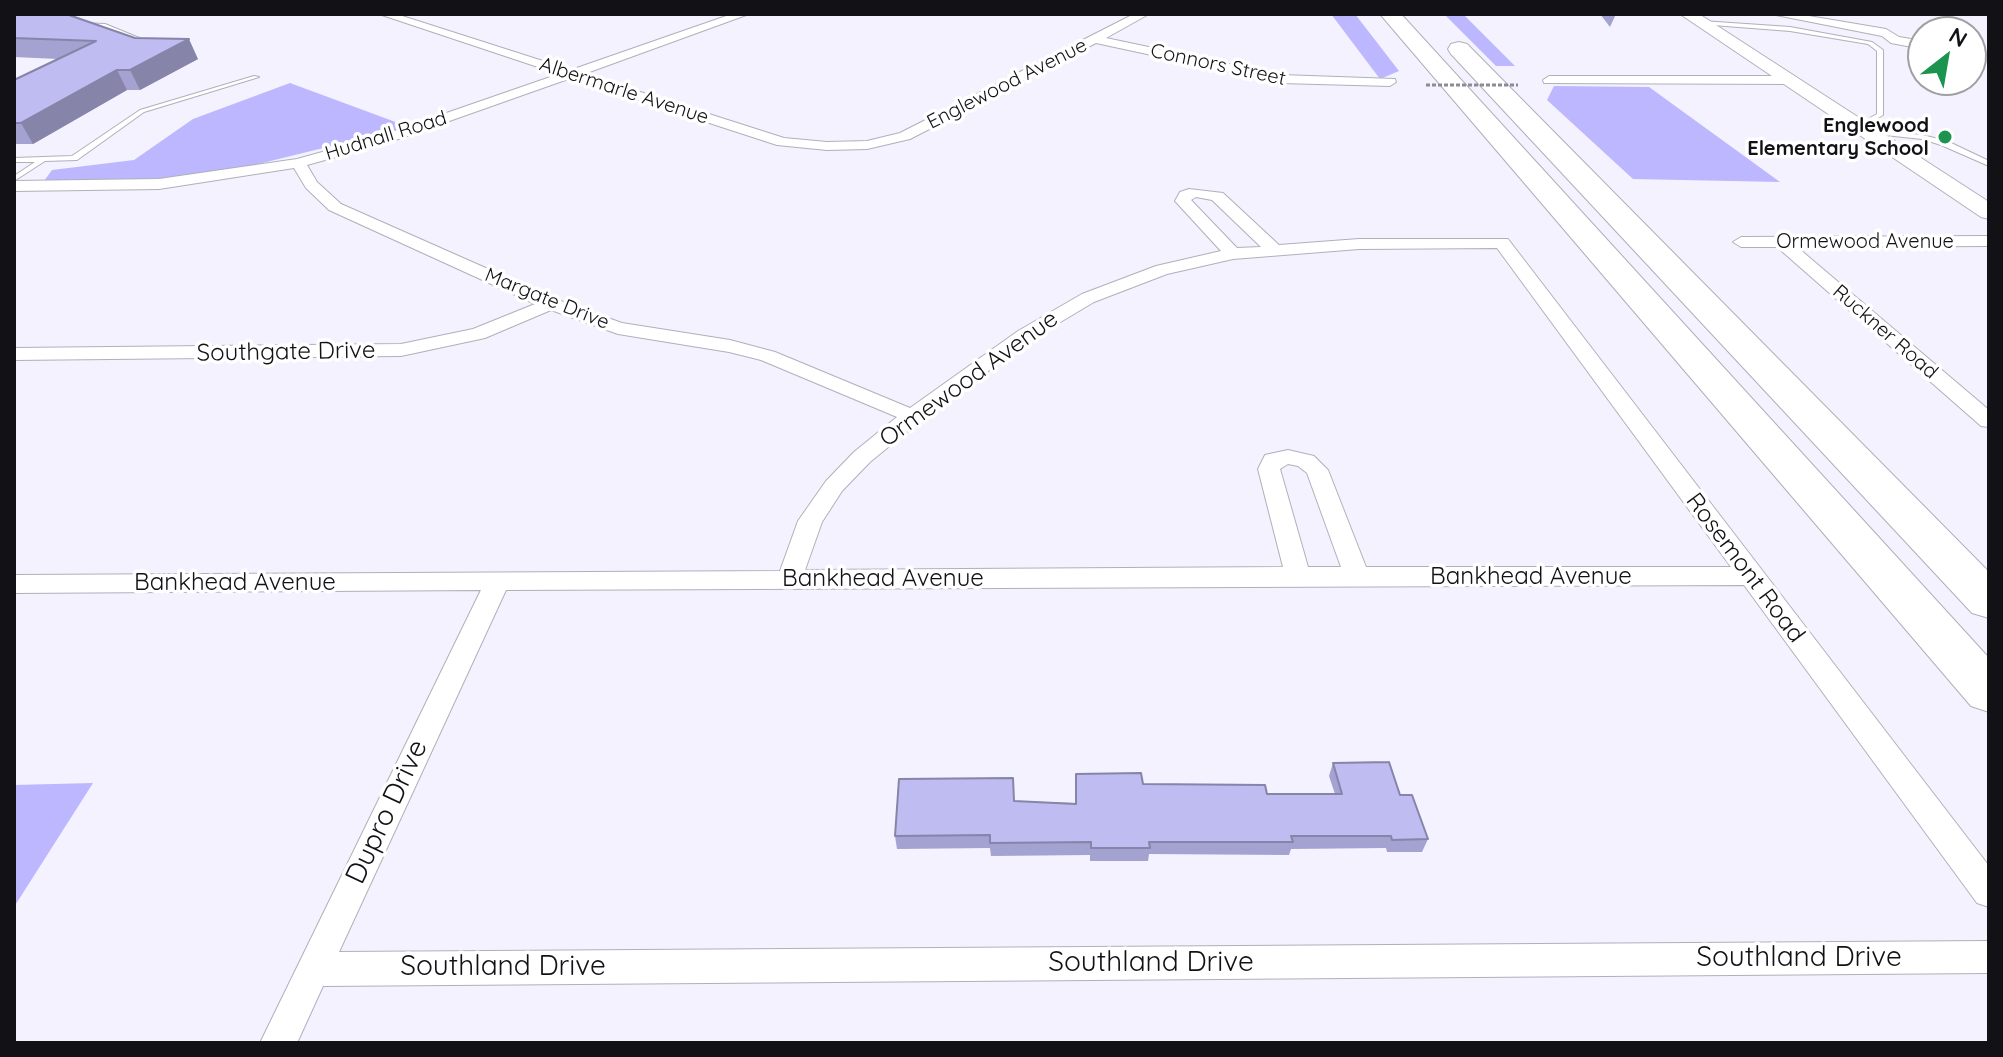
<!DOCTYPE html>
<html>
<head>
<meta charset="utf-8">
<style>
	body { margin:0 }
	#map { position:relative; width:2003px; height:1057px; overflow:hidden; background:#f3f2fe; font-family:Quicksand,sans-serif }
	canvas { display:block }
	.frame { position:absolute; inset:0; border:16px solid #121216; pointer-events:none }
	.north { position:absolute; left:1907px; top:16px; width:80px; height:80px; box-sizing:border-box; background:#fff; border:2px solid #a0a0a2; border-radius:50%; rotate:31deg; font-size:22px; font-weight:700; line-height:32px; text-align:center; color:#121216 }
	.north::after { content:''; display:block; margin:auto; width:28px; height:36px; background:#1c9450; clip-path:polygon(50% 0,100% 100%,50% 72%,0 100%) }
</style>
</head>
<body>
<div id="map">
<canvas width="2003" height="1057"></canvas>
<div class="frame"></div>
<div class="north">N</div>
</div>
<script>
const g = document.querySelector('canvas').getContext('2d');
g.lineJoin = 'round';
function fillPath(path, color) { g.fillStyle = color; g.fill(path, 'evenodd'); }
const shape = rows => new Path2D(rows.map(r => 'M' + r).join(''));
function strokePath(path, color, width, dash) { g.strokeStyle = color; g.lineWidth = width; g.lineCap = dash ? 'butt' : 'round'; g.setLineDash(dash || []); g.stroke(path); }
function label(font, color, halo, rows, align = 'center') {
  g.font = font + ' Quicksand,sans-serif'; g.lineWidth = 7; g.setLineDash([]); g.textBaseline = 'middle'; g.strokeStyle = halo; g.fillStyle = color; for (const [text, x, y, turn = 0] of rows) {
    g.save(); g.translate(x, y); g.rotate((+turn || 0) * Math.PI / 180); g.textAlign = isNaN(turn) ? turn : align; if (halo) g.strokeText(text, 0, 0); g.fillText(text, 0, 0); g.restore();
  }
}
const green = shape([
	[1331,14,1355,14,1399,71,1380,79],
	[1444,14,1463,14,1515,66,1496,66],
	[290,83,409,127,246,167,157,179,44,181,52,170,134,160,193,119],
	[1554,86,1649,87,1780,182,1633,179,1547,100],
	[93,783,14,907,14,785]
]);
const lane = shape([
	[1702,21,1790,27,1872,42,1883,50,1883,115,1860,128,1854,127,1877,114,1877,51,1868,44,1790,31,1700,24,1702,21],
	[79,23,105,24,154,44,149,45,102,27,81,26,79,23],
	[254,76,259,77,144,112,77,160,45,161,14,181,14,176,35,162,14,162,14,158,72,156,140,110,254,76],
	[1863,129,1922,135,1947,141,1989,161,1989,166,1941,145,1922,139,1866,133,1863,133,1863,129]
]);
const street = shape([
	[379,14,396,14,571,70,732,14,749,14,584,74,784,138,827,142,867,141,900,133,1134,14,1149,14,1106,38,1281,75,1395,79,1396,82,1390,86,1281,83,1096,43,910,139,867,149,827,150,777,145,571,78,390,142,307,165,317,182,341,204,558,300,622,323,730,340,775,352,910,408,1018,331,1082,294,1156,266,1221,251,1175,201,1180,192,1189,189,1223,193,1279,245,1359,239,1508,239,1989,866,1989,907,1977,903,1744,585,506,590,339,952,1989,941,1989,973,323,986,297,1043,260,1043,481,590,14,593,14,575,780,571,798,521,826,481,854,452,897,417,761,360,729,352,618,334,551,310,485,338,401,356,14,360,14,348,401,344,473,329,535,304,329,210,306,188,294,168,159,189,14,191,14,181,159,179,297,159,380,136,559,74,379,14],
	[1196,197,1212,200,1261,247,1237,248,1191,200,1196,197],
	[1497,248,1731,567,1366,567,1328,470,1314,456,1288,450,1265,455,1258,469,1283,567,805,570,822,522,842,491,870,462,920,421,1032,339,1094,302,1167,274,1233,259,1359,249,1497,248],
	[1288,464,1298,466,1307,473,1341,567,1308,567,1280,469,1288,464],
	[1771,14,1797,14,1886,29,1899,37,1923,41,1923,49,1891,43,1882,36,1771,14],
	[1971,49,1989,52,1989,60,1971,57,1971,49],
	[1549,76,1788,76,1794,80,1788,84,1544,83,1543,80,1549,76],
	[1989,236,1989,246,1797,247,1989,410,1989,427,1981,426,1777,247,1741,247,1733,242,1741,237,1989,236]
]);
const secondary = shape([
	[1680,14,1699,14,1989,202,1989,219,1981,217,1680,14]
]);
const highway = shape([
	[1380,14,1401,14,1989,658,1989,712,1971,706,1380,14],
	[1459,42,1467,44,1989,572,1989,618,1972,613,1451,54,1448,49,1451,44,1459,42]
]);
const pathBridge = shape([
	[1426,85,1518,85]
]);
const wall = shape([
	[14,14,198,59,140,90,127,90,33,144,14,144,14,80,58,59,14,57],
	[1600,14,1616,14,1610,27],
	[1333,763,1400,795,1428,839,1422,852,1387,852,1386,848,1291,849,1289,855,1149,854,1148,861,1090,861,1090,855,991,856,990,848,897,849,895,836,1014,801,1075,803,1076,774,1143,784,1267,794,1335,794,1329,776]
]);
const shadedWall = shape([
	[189,39,198,59,140,90,130,70],
	[117,70,127,90,33,144,21,123]
]);
const building = shape([
	[14,14,66,14,135,38,189,39,130,70,117,70,21,123,14,123,14,80,96,41,14,38,14,14],
	[1389,762,1400,795,1412,795,1428,839,1392,840,1391,836,1291,836,1293,842,1149,842,1150,848,1091,848,1091,842,990,843,990,835,895,836,899,779,1013,778,1014,801,1076,804,1076,774,1141,773,1143,784,1265,785,1267,794,1342,794,1333,763,1389,762]
]);
const markers = [
	[1945,137,8,"#1c9450"]
];
const farStreetnames = [
	["Connors Street",1218,65,12],
	["Englewood Avenue",1007,84,-27],
	["Albermarle Avenue",624,91,18],
	["Hudnall Road",386,136,-17],
	["Ormewood Avenue",1865,242],
	["Margate Drive",547,299,22],
	["Ruckner Road",1885,332,41]
];
const farPoinames = [
	["Englewood",1929,126],
	["Elementary School",1929,149]
];
const streetNames = [
	["Southgate Drive",286,352,-1],
	["Ormewood Avenue",969,379,-36],
	["Rosemont Road",1745,568,53],
	["Bankhead Avenue",1531,577],
	["Bankhead Avenue",883,579],
	["Bankhead Avenue",235,583]
];
const nearStreetnames = [
	["Dupro Drive",387,812,-65],
	["Southland Drive",1799,958],
	["Southland Drive",1151,963],
	["Southland Drive",503,967]
];
fillPath(green, '#bcb7fe');
strokePath(lane, '#b0b0ba', 2);
strokePath(street, '#b0b0ba', 2);
strokePath(secondary, '#b0b0ba', 2);
strokePath(highway, '#b0b0ba', 2);
fillPath(lane, '#fff');
fillPath(street, '#fff');
fillPath(secondary, '#fff');
fillPath(highway, '#fff');
strokePath(pathBridge, '#8c8c94', 3, [4, 2]);
fillPath(wall, '#a4a2d0');
fillPath(shadedWall, '#8684a9');
fillPath(building, '#bfbcf2');
strokePath(building, '#8684a9', 2);
for (const [x, y, r, color] of markers) { const dot = new Path2D(); dot.arc(x, y, r, 0, 2 * Math.PI); g.fillStyle = color; g.fill(dot); strokePath(dot, '#fff', 3); }
label('20px', '#121216', '#fff', farStreetnames);
label('bold 20px', '#121216', '#fff', farPoinames, 'right');
label('24px', '#121216', '#fff', streetNames);
label('28px', '#121216', '#fff', nearStreetnames);
</script>
</body>
</html>
